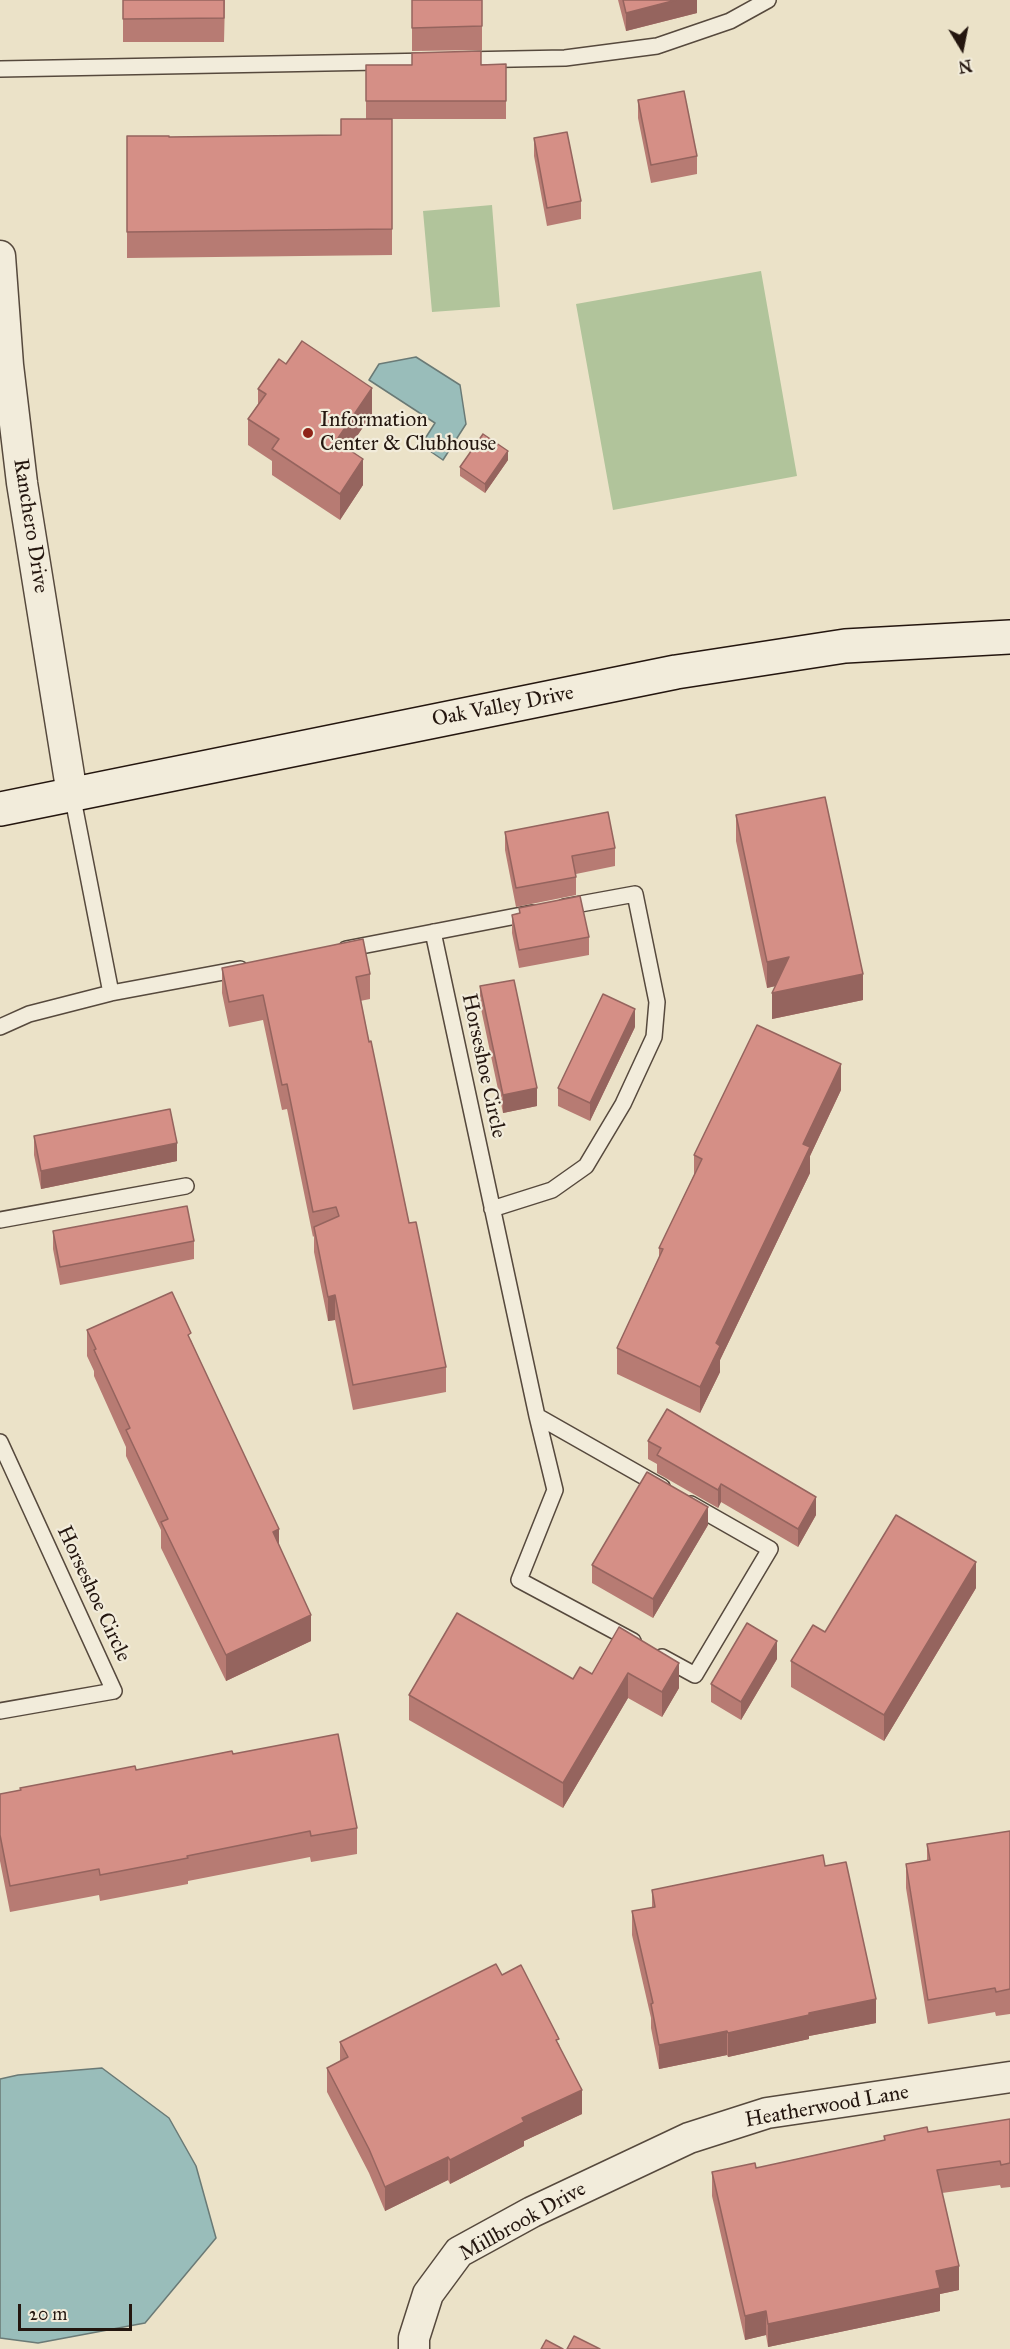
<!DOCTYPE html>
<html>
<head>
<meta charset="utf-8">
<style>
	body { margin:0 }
	#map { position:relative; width:1010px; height:2349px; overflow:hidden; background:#ebe2c8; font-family:"IM FELL Great Primer",serif }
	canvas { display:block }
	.north { position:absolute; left:932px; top:18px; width:60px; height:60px; -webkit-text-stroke:4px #f2ecdb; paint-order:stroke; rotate:170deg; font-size:16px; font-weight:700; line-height:24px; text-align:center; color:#24160f }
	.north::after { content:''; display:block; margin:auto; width:21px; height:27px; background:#24160f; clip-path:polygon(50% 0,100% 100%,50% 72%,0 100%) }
	.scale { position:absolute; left:18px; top:2304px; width:114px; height:27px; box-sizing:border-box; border:3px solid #24160f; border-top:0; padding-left:8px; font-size:18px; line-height:21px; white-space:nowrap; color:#24160f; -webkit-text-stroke:4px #f2ecdb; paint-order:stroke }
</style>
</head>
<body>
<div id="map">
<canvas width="1010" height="2349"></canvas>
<div class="north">N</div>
<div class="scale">20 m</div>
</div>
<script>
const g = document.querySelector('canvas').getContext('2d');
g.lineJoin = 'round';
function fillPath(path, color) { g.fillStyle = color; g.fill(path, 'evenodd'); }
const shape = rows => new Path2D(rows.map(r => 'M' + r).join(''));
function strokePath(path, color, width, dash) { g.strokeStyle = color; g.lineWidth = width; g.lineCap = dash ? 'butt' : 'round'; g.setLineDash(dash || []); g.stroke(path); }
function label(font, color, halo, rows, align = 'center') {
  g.font = font + ' "IM FELL Great Primer",serif'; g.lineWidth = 4.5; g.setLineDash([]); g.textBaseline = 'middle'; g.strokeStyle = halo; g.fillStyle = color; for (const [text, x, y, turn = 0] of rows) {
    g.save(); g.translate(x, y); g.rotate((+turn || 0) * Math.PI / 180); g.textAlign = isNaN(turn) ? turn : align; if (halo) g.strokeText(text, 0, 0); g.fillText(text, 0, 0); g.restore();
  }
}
const green = shape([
	[492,205,500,307,432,312,423,211],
	[761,271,797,476,613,510,576,304]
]);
const water = shape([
	[416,357,460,385,466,424,443,460,421,445,435,423,369,380,379,364,416,357],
	[102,2068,169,2118,196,2166,216,2238,145,2323,38,2343,0,2338,0,2079,18,2075,102,2068]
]);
const lane = shape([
	[463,60,565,58,657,46,730,21,768,0],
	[0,69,433,61],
	[72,794,111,993],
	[433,932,537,1416,555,1490,519,1580,633,1641],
	[346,949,532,913],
	[0,1027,29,1014,111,993,240,969],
	[492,1209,552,1190,586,1166,623,1104,654,1037,657,1002,635,894,564,907],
	[0,1220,186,1186],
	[537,1416,662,1487],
	[0,1442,114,1691,0,1711],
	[662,1657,695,1675,770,1549,691,1504]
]);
const street = shape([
	[0,256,8,365,22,483,72,794],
	[414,2349,414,2338,428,2294,459,2252,532,2212,689,2138,767,2113,1010,2077]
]);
const secondary = shape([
	[0,809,676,672,845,646,1010,637]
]);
const wall = shape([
	[123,0,225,0,224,42,123,42],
	[412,0,482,0,482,50,412,51],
	[618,0,697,0,697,13,626,31],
	[506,64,506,119,392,119,392,255,127,258,127,136,169,137,341,135,366,119,366,65],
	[638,100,697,156,697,174,651,183,638,118],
	[534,138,581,201,581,219,547,226,534,156],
	[258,389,372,414,348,449,363,485,340,520,272,475,272,461,248,445,248,419,258,404],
	[508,460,485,493,460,476,460,467],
	[736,815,863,1000,772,1019,775,986,767,988,736,841],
	[505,832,615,848,615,866,576,874,576,895,516,907,505,850],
	[519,908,589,937,589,955,519,968,512,933,512,915,519,913],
	[222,968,370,974,370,999,360,1001,369,1042,409,1223,446,1367,446,1392,353,1410,335,1320,328,1321,314,1252,314,1236,313,1237,287,1109,282,1110,263,1020,229,1027,222,993],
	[480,986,537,1106,503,1113,480,1004],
	[635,1027,590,1121,558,1106,558,1088],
	[841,1090,810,1156,810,1173,720,1360,720,1372,700,1413,617,1374,617,1348,659,1257,659,1248,694,1175,694,1155],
	[34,1136,177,1161,41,1189,34,1155],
	[53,1231,194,1241,194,1259,60,1285,53,1249],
	[87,1330,191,1340,279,1547,311,1641,226,1681,161,1548,161,1530,126,1456,126,1447,94,1376,94,1371,87,1356],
	[648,1441,816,1515,798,1547,721,1502,718,1508,657,1473,657,1464,648,1459],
	[708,1525,653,1618,592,1583,592,1565],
	[976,1588,884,1741,791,1687,791,1661,825,1632],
	[619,1627,679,1688,662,1717,628,1698,563,1808,409,1720,409,1695,573,1679,592,1674],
	[777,1659,741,1720,711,1702,711,1684],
	[233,1754,357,1828,357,1854,311,1862,310,1857,188,1881,188,1884,100,1901,99,1895,10,1912,0,1861,0,1794,136,1770],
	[1010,1831,1010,2014,996,2016,995,2012,928,2024,906,1888,906,1864,927,1861,927,1844],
	[825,1866,876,2023,809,2036,809,2039,728,2057,727,2055,659,2069,651,2028,651,2018,632,1935,632,1911,652,1908,652,1890],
	[502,1975,559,2044,582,2114,524,2141,524,2146,450,2184,448,2180,385,2211,369,2173,327,2092,327,2068,340,2061,340,2042],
	[1010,2119,1010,2187,1001,2188,1000,2185,942,2193,959,2290,940,2294,940,2311,768,2347,766,2335,745,2340,712,2196,712,2172,756,2168,884,2140,884,2136,928,2132]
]);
const shadedWall = shape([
	[676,0,697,0,697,13,626,31,626,13],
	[372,388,372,414,336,467,336,441],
	[508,451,508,460,485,493,485,484],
	[363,459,363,485,340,520,340,494],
	[789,957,789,983,767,988,767,962],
	[863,974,863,1000,772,1019,772,993],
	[635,1009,635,1027,590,1121,590,1103],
	[841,1064,841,1090,810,1156,810,1173,720,1360,720,1372,700,1413,700,1387,716,1343,803,1144],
	[537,1088,537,1106,503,1113,503,1095],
	[177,1143,177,1161,41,1189,41,1171],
	[335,1295,335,1320,328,1321,328,1297],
	[721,1484,721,1502,718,1508,718,1490],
	[816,1497,816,1515,798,1547,798,1529],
	[708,1507,708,1525,653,1618,653,1599],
	[279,1529,279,1555,273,1532],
	[976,1562,976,1588,884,1741,884,1715],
	[311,1615,311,1641,226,1681,226,1655],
	[777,1641,777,1659,741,1720,741,1702],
	[679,1663,679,1688,662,1717,662,1692],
	[628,1673,628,1698,563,1808,563,1783],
	[876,1999,876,2023,809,2036,809,2039,728,2057,728,2033,809,2013],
	[727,2031,727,2055,659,2069,659,2045],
	[582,2090,582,2114,524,2141,524,2146,450,2184,450,2160,522,2118],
	[448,2157,448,2180,385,2211,385,2187],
	[959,2266,959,2290,940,2294,940,2311,768,2347,768,2324,936,2271],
	[766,2311,766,2335,745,2340,745,2316]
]);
const building = shape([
	[123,0,224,0,224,18,123,19,123,0],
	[412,0,482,0,482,26,412,28,412,0],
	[623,0,676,0,626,13,623,0],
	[481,51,481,65,506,64,506,101,366,101,366,65,412,65,412,53,481,51],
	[684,91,697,156,651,165,638,100,684,91],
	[341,119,392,119,392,229,127,232,127,136,169,136,169,137,341,135,341,119],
	[567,132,581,201,547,208,534,138,567,132],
	[302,341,372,388,336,441,363,459,340,494,272,449,279,439,248,419,266,394,258,389,279,359,286,364,302,341],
	[483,434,508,451,485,484,460,467,483,434],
	[825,797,863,974,772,993,789,957,767,962,736,815,825,797],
	[608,812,615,848,572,856,576,877,516,888,505,832,608,812],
	[580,896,589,937,519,950,512,915,520,913,519,908,580,896],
	[363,939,370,974,356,977,369,1042,371,1041,409,1223,416,1222,446,1367,353,1385,335,1295,328,1297,314,1227,339,1216,336,1207,313,1212,287,1084,282,1085,263,995,229,1002,222,968,363,939],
	[514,980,537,1088,503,1095,480,986,514,980],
	[603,994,635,1009,590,1103,558,1088,603,994],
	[757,1025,841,1064,803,1144,810,1147,716,1343,720,1346,700,1387,617,1348,663,1249,659,1248,702,1159,694,1155,757,1025],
	[170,1109,177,1143,41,1171,34,1136,170,1109],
	[187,1206,194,1241,60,1267,53,1231,187,1206],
	[172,1292,191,1333,188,1335,279,1529,273,1532,311,1615,226,1655,161,1522,168,1519,126,1430,130,1428,94,1350,96,1349,87,1330,172,1292],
	[667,1409,816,1497,798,1529,721,1484,718,1490,657,1455,661,1448,648,1441,667,1409],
	[647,1472,708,1507,653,1599,592,1565,647,1472],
	[896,1515,976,1562,884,1715,791,1661,813,1625,825,1632,896,1515],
	[457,1613,573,1679,580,1667,592,1674,619,1627,679,1663,662,1692,628,1673,563,1783,409,1695,457,1613],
	[747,1623,777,1641,741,1702,711,1684,747,1623],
	[338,1734,357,1828,311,1836,310,1831,187,1856,188,1858,100,1875,99,1869,10,1886,0,1835,0,1794,21,1790,20,1788,135,1766,136,1770,232,1751,233,1754,338,1734],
	[1010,1831,1010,1989,996,1992,995,1988,928,2000,906,1864,930,1860,927,1844,1010,1831],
	[823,1855,825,1866,846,1862,876,1999,809,2013,809,2015,728,2033,727,2031,659,2045,651,2004,653,2003,632,1911,655,1907,652,1890,823,1855],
	[496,1964,502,1975,521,1965,559,2039,556,2040,582,2090,522,2118,524,2122,450,2160,448,2157,385,2187,369,2149,327,2068,348,2057,340,2042,496,1964],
	[1010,2119,1010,2163,1001,2165,1000,2161,937,2170,959,2266,936,2271,940,2288,768,2324,766,2311,745,2316,712,2172,755,2163,756,2168,885,2140,884,2136,927,2127,928,2132,1010,2119],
	[574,2336,600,2349,567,2349,574,2336],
	[546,2340,563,2349,541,2349,546,2340]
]);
const markers = [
	[308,433,6,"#8f2418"]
];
const poiNames = [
	["Information",320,421],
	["Center & Clubhouse",320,445]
];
const streetNames = [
	["Ranchero Drive",30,526,81],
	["Oak Valley Drive",503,707,-11],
	["Horseshoe Circle",483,1066,78],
	["Horseshoe Circle",93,1594,65],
	["Heatherwood Lane",827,2107,-10],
	["Millbrook Drive",523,2222,-29]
];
fillPath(green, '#b1c49b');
fillPath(water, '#99bdba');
strokePath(water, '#6a7a76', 1.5);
strokePath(lane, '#56493d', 18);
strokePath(street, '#56493d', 33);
strokePath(secondary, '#24160f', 36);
strokePath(lane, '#f2ecdb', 15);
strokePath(street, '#f2ecdb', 30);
strokePath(secondary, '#f2ecdb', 33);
fillPath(wall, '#b77b73');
fillPath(shadedWall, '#95645e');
fillPath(building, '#d58f86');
strokePath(building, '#95645e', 1.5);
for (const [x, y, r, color] of markers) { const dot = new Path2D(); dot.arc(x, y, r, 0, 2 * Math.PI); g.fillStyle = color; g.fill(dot); strokePath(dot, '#f2ecdb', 2); }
label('21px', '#24160f', '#f2ecdb', poiNames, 'left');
label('21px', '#24160f', '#f2ecdb', streetNames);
</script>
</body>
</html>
